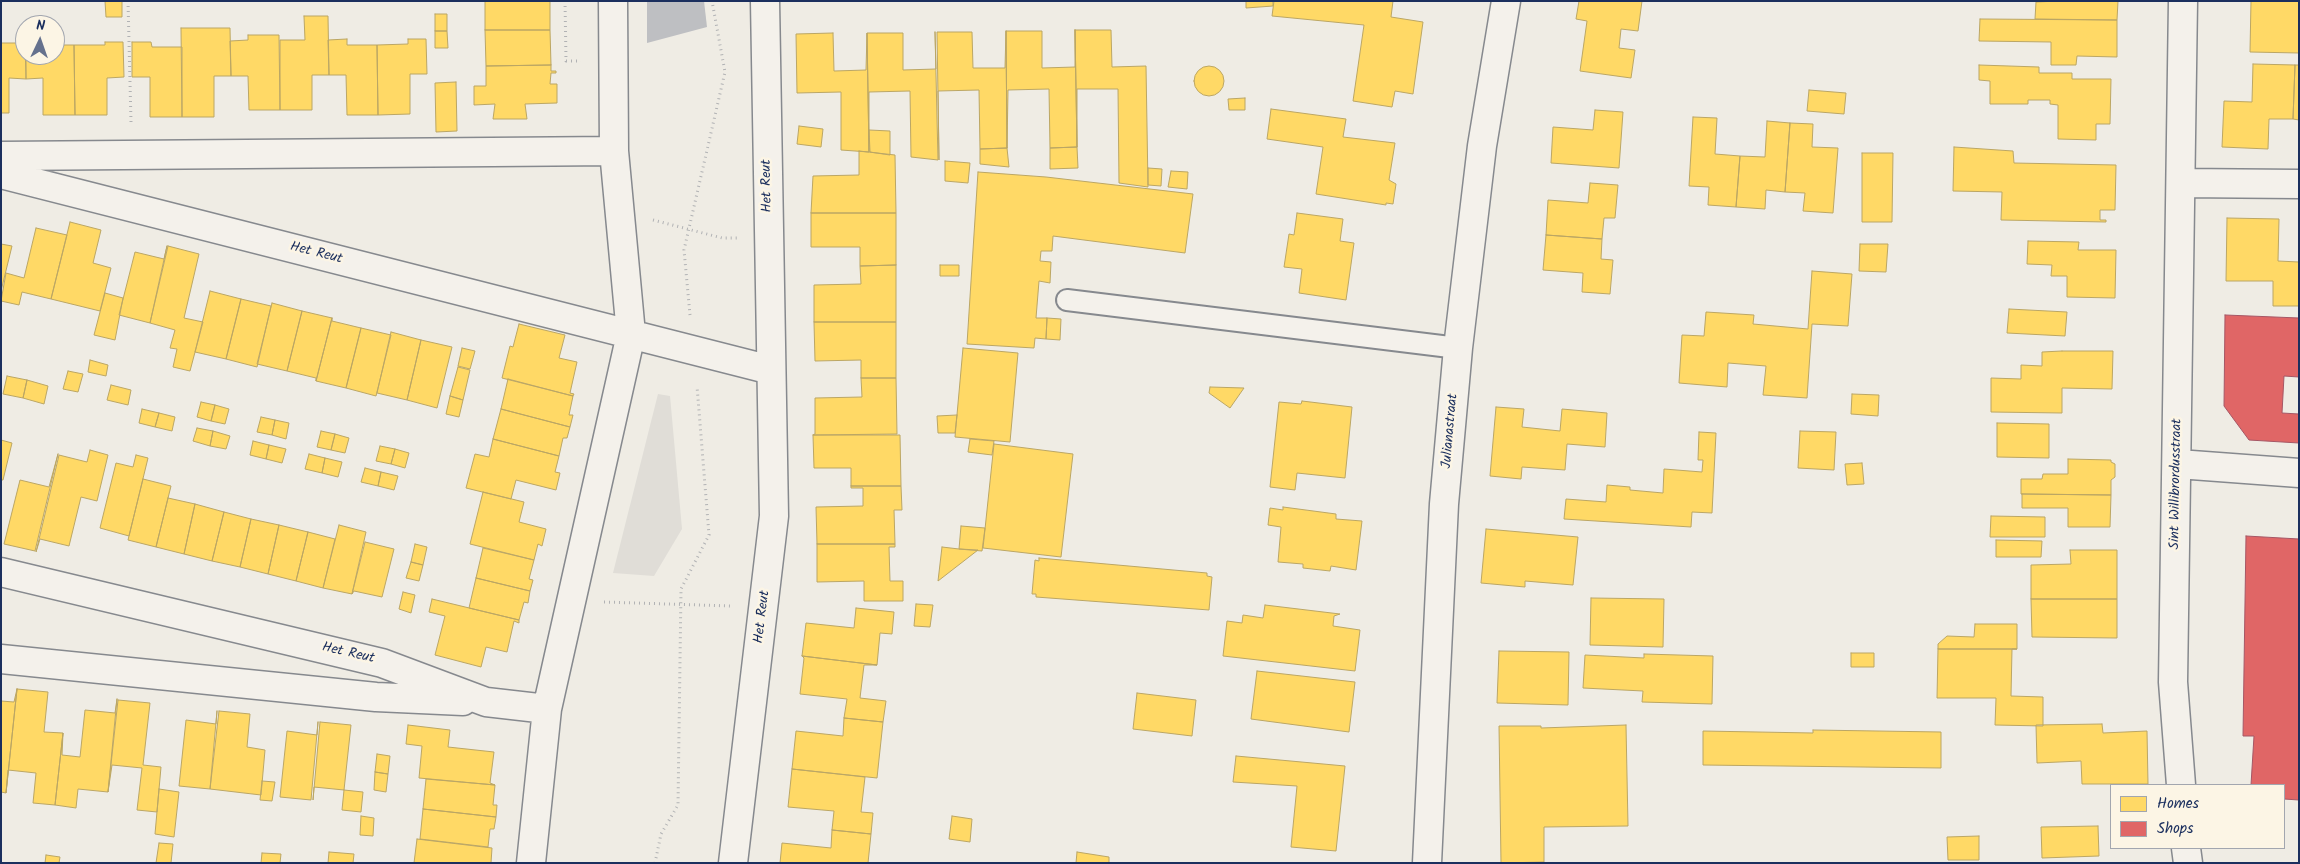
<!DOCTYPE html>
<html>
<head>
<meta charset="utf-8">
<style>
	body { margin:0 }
	#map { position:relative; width:2300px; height:864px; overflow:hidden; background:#efece4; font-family:Kalam,sans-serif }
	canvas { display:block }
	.frame { position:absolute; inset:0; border:2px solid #1b2f5e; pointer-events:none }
	.legend { position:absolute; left:2110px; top:784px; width:175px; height:65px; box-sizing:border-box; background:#fcf5e5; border:1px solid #a2a6af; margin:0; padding:6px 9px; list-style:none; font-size:15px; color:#1b2f5e }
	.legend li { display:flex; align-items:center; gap:10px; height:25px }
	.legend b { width:25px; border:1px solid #a2a6af }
	.north { position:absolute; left:15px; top:15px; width:50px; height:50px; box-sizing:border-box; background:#fcf5e5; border:1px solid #a2a6af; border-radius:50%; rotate:3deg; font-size:14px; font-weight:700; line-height:20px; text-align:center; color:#1b2f5e }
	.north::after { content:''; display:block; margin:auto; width:18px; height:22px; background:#65718d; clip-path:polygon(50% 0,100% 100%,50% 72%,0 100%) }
</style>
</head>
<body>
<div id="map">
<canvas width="2300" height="864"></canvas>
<div class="frame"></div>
<ul class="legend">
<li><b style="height:14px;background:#ffd966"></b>Homes</li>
<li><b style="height:14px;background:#e06666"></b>Shops</li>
</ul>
<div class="north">N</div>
</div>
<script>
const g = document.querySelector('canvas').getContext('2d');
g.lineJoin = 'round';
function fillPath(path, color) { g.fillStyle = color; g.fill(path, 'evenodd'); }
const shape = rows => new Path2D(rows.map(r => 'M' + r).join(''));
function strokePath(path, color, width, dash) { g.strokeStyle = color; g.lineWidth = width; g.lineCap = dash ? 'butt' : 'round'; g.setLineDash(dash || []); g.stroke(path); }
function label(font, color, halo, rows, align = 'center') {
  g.font = font + ' Kalam,sans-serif'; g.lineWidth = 5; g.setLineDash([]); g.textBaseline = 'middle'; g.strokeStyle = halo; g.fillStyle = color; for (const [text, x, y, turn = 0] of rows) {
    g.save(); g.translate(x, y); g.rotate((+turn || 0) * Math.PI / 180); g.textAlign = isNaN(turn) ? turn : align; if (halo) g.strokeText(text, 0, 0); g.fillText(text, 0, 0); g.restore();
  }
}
const green = shape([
	[658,394,670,396,682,529,654,576,613,573]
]);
const water = shape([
	[647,1,704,1,707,27,647,43]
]);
const homes = shape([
	[105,1,122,1,122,17,106,17,105,1],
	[485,1,550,1,550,30,485,30,485,1],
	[1246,1,1273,1,1273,6,1246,8,1246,1],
	[1274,1,1393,1,1391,17,1423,22,1413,94,1395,91,1392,107,1353,101,1364,25,1272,16,1274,1],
	[1579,1,1642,1,1638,31,1621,29,1619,48,1635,50,1631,78,1580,71,1587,21,1576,19,1579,1],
	[2059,1,2118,1,2117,20,2035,19,2036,2,2059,1],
	[2251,1,2299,1,2299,53,2250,52,2251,1],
	[435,14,447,14,447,31,435,31,435,14],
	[304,16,328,16,329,75,312,75,312,110,280,110,280,40,305,40,304,16],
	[1980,19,2117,20,2117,57,2077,56,2076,65,2051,65,2051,42,1979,41,1980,19],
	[181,28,230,28,231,76,214,76,214,117,182,117,181,28],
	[485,30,550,30,551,65,486,66,485,30],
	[1075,30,1111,30,1112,67,1146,66,1148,187,1119,183,1118,89,1077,89,1077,147,1075,30],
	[1075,30,1077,147,1050,148,1049,89,1008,90,1007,148,1006,31,1042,31,1042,68,1075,67,1075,30],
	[435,31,447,31,448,48,435,48,435,31],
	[1006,31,1007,148,980,149,979,90,938,91,939,160,937,32,972,32,973,68,1005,68,1006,31],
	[935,32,938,160,911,157,910,91,869,92,869,152,867,33,903,33,903,70,936,69,935,32],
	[833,33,834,71,866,70,867,33,869,152,841,150,841,92,797,93,796,34,833,33],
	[248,35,279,35,280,110,249,110,248,76,231,76,230,41,248,40,248,35],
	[347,39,347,45,377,45,378,115,347,115,346,75,329,75,328,40,347,39],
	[408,39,426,39,427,74,410,74,410,114,378,115,377,45,408,44,408,39],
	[105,42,123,42,124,77,107,78,107,115,75,115,74,45,105,45,105,42],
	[132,42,151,42,152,47,182,47,182,117,150,117,150,77,132,77,132,42],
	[1,43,25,43,26,79,9,78,9,113,1,113,1,43],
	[55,45,74,45,75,115,43,115,43,78,26,79,26,55,55,55,55,45],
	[2253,64,2295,65,2293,119,2269,119,2268,149,2222,147,2224,101,2252,102,2253,64],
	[551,65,551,71,556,71,556,73,551,73,550,84,557,84,557,103,525,104,527,119,493,119,495,104,474,105,474,86,486,86,486,66,551,65],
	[1979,65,2039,67,2039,73,2072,73,2072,79,2111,79,2110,124,2096,124,2096,140,2058,139,2058,105,2050,104,2050,100,2028,100,2028,104,1990,104,1990,81,1979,80,1979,65],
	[2295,65,2299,65,2299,120,2293,119,2295,65],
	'1194 81a15 15 0 1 1 30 0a15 15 0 1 1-30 0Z',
	[456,82,457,131,436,132,435,83,456,82],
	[1809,90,1846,93,1844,114,1807,111,1809,90],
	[1245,98,1245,110,1229,110,1228,99,1245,98],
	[1271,109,1346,119,1343,137,1395,143,1389,180,1396,184,1393,204,1386,203,1386,205,1316,194,1323,147,1267,139,1271,109],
	[1595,110,1623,112,1619,168,1551,163,1553,127,1593,130,1595,110],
	[1693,117,1717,118,1715,154,1740,156,1736,207,1708,205,1709,187,1689,186,1693,117],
	[1767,121,1790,123,1785,192,1766,190,1765,209,1736,207,1740,156,1765,157,1767,121],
	[1790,123,1813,124,1812,147,1838,148,1833,213,1803,211,1805,193,1785,192,1790,123],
	[799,126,823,129,821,147,797,144,799,126],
	[869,130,890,131,890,155,870,152,869,130],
	[1077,147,1078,168,1050,169,1050,148,1077,147],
	[1954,147,2013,151,2014,163,2116,165,2115,210,2100,210,2100,220,2106,220,2106,222,2001,220,2002,192,1953,191,1954,147],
	[1007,148,1009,167,980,164,980,149,1007,148],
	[859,151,895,155,896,213,811,213,813,176,859,175,859,151],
	[1862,153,1893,153,1892,222,1862,222,1862,153],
	[945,161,970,163,968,183,945,181,945,161],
	[1148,168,1162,169,1161,186,1148,185,1148,168],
	[1171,171,1188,172,1187,189,1168,187,1171,171],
	[978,172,1046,177,1193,194,1185,253,1053,236,1052,251,1041,251,1040,261,1051,262,1050,283,1039,281,1036,318,1047,318,1046,339,1035,338,1034,348,967,344,978,172],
	[1590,183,1618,185,1615,218,1604,218,1602,239,1546,235,1548,200,1588,203,1590,183],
	[811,213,896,213,896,265,860,266,860,247,811,247,811,213],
	[1297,213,1343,219,1340,241,1354,243,1346,300,1299,293,1302,269,1284,267,1289,234,1294,235,1297,213],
	[2227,218,2279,219,2278,261,2299,262,2299,306,2273,306,2273,281,2226,281,2227,218],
	[70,222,101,230,93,263,111,268,100,311,51,299,70,222],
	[36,228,67,235,51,299,22,292,19,305,1,301,6,273,24,278,36,228],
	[1546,235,1602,239,1601,259,1613,260,1610,294,1582,292,1583,273,1543,270,1546,235],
	[2028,241,2079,242,2078,250,2116,250,2115,298,2067,297,2067,276,2051,276,2052,265,2027,264,2028,241],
	[1,244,12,246,1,291,1,244],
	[1860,244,1888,244,1886,272,1859,271,1860,244],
	[167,246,150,323,119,315,135,252,164,259,167,246],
	[168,246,199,254,184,318,203,322,190,371,173,367,177,349,170,348,175,330,150,323,168,246],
	[896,265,896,322,814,322,814,285,861,284,860,266,896,265],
	[940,265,959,265,959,276,940,276,940,265],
	[1812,271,1852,274,1848,326,1812,324,1807,398,1763,395,1766,366,1728,363,1727,387,1679,383,1682,335,1704,336,1706,312,1754,315,1753,324,1808,329,1812,271],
	[210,291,241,299,226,359,195,352,210,291],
	[105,293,123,298,115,340,94,335,105,293],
	[241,299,271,306,257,367,226,359,241,299],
	[272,303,302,311,287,371,257,364,272,303],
	[2009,309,2067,312,2065,336,2007,333,2009,309],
	[302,311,332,318,316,381,316,378,287,371,302,311],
	[332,318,332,321,361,328,346,388,316,381,332,318],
	[1047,318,1061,319,1060,340,1046,339,1047,318],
	[814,322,896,322,896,378,861,378,861,360,815,361,814,322],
	[519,324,565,335,559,358,577,362,570,393,574,394,573,396,502,378,510,346,513,347,519,324],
	[361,328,391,335,376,396,346,388,361,328],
	[391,332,421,340,407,400,377,393,391,332],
	[421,340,452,347,437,408,407,400,421,340],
	[462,348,475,351,470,369,458,366,462,348],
	[963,348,1018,353,1010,442,955,437,963,348],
	[2062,351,2113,351,2112,389,2062,388,2062,413,1991,412,1991,378,2021,379,2021,365,2042,366,2042,352,2062,351],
	[90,360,108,365,106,376,88,372,90,360],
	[458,367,470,370,463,400,450,396,458,367],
	[68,371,83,374,78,392,63,389,68,371],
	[7,376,27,380,23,398,3,394,7,376],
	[861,378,896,378,897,434,813,435,815,434,815,398,862,397,861,378],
	[508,379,573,396,569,415,573,415,570,427,501,409,508,379],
	[27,380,48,386,44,404,23,398,27,380],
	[111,385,131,390,128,405,107,400,111,385],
	[1210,387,1244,388,1230,408,1209,393,1210,387],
	[1852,394,1879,395,1878,416,1851,414,1852,394],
	[450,396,463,400,459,417,446,414,450,396],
	[1302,401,1352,407,1345,478,1297,473,1295,490,1270,487,1279,402,1301,404,1302,401],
	[201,402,215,405,211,421,197,417,201,402],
	[215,405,229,409,225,424,211,421,215,405],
	[1496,407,1524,409,1522,427,1560,431,1562,409,1607,413,1605,447,1567,444,1565,470,1522,467,1521,479,1490,476,1496,407],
	[142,409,159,413,155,427,139,423,142,409],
	[501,409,570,427,567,438,563,438,559,456,493,439,501,409],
	[159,413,175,417,172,431,155,427,159,413],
	[957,415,955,433,938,433,937,416,957,415],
	[261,417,275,420,272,435,257,432,261,417],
	[275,420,289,423,286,439,272,435,275,420],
	[1997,423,2049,424,2049,458,1997,457,1997,423],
	[197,428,213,431,210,446,193,441,197,428],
	[213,431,230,436,226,449,210,446,213,431],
	[321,431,335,434,331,450,317,447,321,431],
	[1800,431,1836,432,1834,470,1798,468,1800,431],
	[1699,432,1716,433,1712,513,1692,512,1691,527,1564,519,1566,499,1606,502,1607,485,1630,487,1630,490,1663,493,1664,469,1702,472,1703,460,1698,460,1699,432],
	[335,434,349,438,345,453,331,450,335,434],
	[813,435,900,435,901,486,851,486,851,468,814,468,813,435],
	[493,439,559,456,555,472,560,473,556,490,516,480,511,499,466,488,475,454,489,457,493,439],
	[970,439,994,441,992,455,968,452,970,439],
	[1,440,12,443,3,480,1,480,1,440],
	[253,441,269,445,266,459,250,455,253,441],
	[994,444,1073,454,1061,557,983,548,994,444],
	[269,445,286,449,282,463,266,459,269,445],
	[380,446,395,449,391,464,376,461,380,446],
	[395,449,409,453,405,468,391,464,395,449],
	[90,450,108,455,97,501,81,497,69,546,40,539,36,552,59,455,87,462,90,450],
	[58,454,35,551,4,544,20,480,49,487,58,454],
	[309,454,325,458,322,473,305,469,309,454],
	[136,455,148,458,129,536,100,528,116,463,133,467,136,455],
	[325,458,342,462,338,477,322,473,325,458],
	[2068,459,2111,460,2111,462,2115,464,2115,477,2111,480,2111,495,2021,494,2021,479,2042,479,2043,474,2068,474,2068,459],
	[1862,463,1864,484,1847,485,1845,464,1862,463],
	[365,468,381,472,378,486,361,482,365,468],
	[381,472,398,476,394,490,378,486,381,472],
	[143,479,171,486,156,547,128,540,143,479],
	[851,486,901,486,902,510,894,510,895,544,817,544,816,507,863,506,863,488,851,488,851,486],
	[483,492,524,502,519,522,546,529,542,546,538,544,534,560,470,544,483,492],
	[2022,494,2111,495,2110,527,2068,527,2068,508,2022,508,2022,494],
	[168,498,195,504,184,554,156,547,168,498],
	[195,504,224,512,212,561,184,554,195,504],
	[1283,507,1336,514,1336,519,1362,521,1356,570,1331,566,1330,571,1303,568,1303,564,1278,562,1281,527,1268,525,1270,508,1283,510,1283,507],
	[224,512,251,519,240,567,212,561,224,512],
	[1991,516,2045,517,2045,537,1990,537,1991,516],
	[251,519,279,525,268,574,240,567,251,519],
	[279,525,308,532,296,581,268,574,279,525],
	[339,525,366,532,352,594,323,588,339,525],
	[961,526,985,528,982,551,959,549,961,526],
	[1486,529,1578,537,1573,585,1525,581,1525,587,1481,583,1486,529],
	[308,532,335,539,323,588,296,581,308,532],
	[1996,540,2042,541,2041,557,1996,557,1996,540],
	[365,542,394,549,382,597,354,591,352,594,365,542],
	[415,544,427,547,423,565,411,562,415,544],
	[817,544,895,544,895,547,889,547,890,581,903,581,903,601,864,601,864,581,817,582,817,544],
	[942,547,959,549,978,550,938,581,942,547],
	[483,548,534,560,529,579,533,580,530,591,476,578,483,548],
	[2070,550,2117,550,2117,599,2031,599,2031,565,2071,564,2070,550],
	[1039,558,1207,573,1207,576,1212,577,1209,610,1036,597,1036,594,1032,594,1035,560,1039,561,1039,558],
	[411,562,423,565,419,581,406,578,411,562],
	[476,578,530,591,528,603,524,602,519,620,469,608,476,578],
	[403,592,415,595,411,613,399,609,403,592],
	[1591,598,1664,599,1663,647,1590,645,1591,598],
	[432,599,519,620,519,623,514,621,507,652,486,647,481,667,435,655,445,616,429,612,432,599],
	[2031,599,2117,599,2117,638,2032,637,2031,599],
	[916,604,933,605,930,627,914,626,916,604],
	[1265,605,1340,614,1334,616,1333,626,1360,630,1355,671,1223,656,1227,621,1242,623,1243,615,1263,618,1265,605],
	[856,608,894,612,892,634,880,633,877,665,802,656,806,623,854,628,856,608],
	[1975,624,2017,624,2017,649,1938,649,1938,644,1947,636,1974,637,1975,624],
	[1938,649,2017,649,2012,649,2011,696,2043,697,2043,726,1995,725,1996,698,1937,698,1938,649],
	[1499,651,1569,652,1568,705,1497,703,1499,651],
	[1851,653,1874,653,1874,667,1851,667,1851,653],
	[1644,654,1713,656,1712,704,1642,702,1643,691,1583,688,1585,655,1644,658,1644,654],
	[802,656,877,665,864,665,860,698,886,701,883,722,844,718,847,699,800,694,804,658,802,656],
	[1257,671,1355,682,1349,732,1251,719,1257,671],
	[17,689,48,692,44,732,63,733,55,805,33,803,36,773,8,770,6,793,17,689],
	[17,689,6,793,1,792,1,701,14,702,17,689],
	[1137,693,1196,700,1192,736,1133,729,1137,693],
	[117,699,108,792,78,789,76,808,55,805,63,733,62,755,80,757,85,710,115,713,117,699],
	[118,700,150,703,143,765,161,767,157,812,137,810,142,768,112,765,108,792,118,700],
	[217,711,210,789,179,786,186,720,216,724,217,711],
	[219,711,250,714,247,747,265,750,261,795,210,789,219,711],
	[844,718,883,722,877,778,792,769,796,731,843,736,844,718],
	[318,722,311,800,280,797,287,731,317,735,318,722],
	[320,722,351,725,344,790,314,787,313,800,320,722],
	[2102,724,2103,733,2147,731,2148,784,2082,784,2081,761,2037,763,2036,725,2102,724],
	[408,725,450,730,448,747,494,752,490,783,495,785,419,778,422,746,406,744,408,725],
	[1626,725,1628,826,1544,827,1544,862,1501,863,1499,726,1541,726,1541,728,1626,725],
	[1813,730,1941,732,1941,768,1703,765,1703,731,1813,733,1813,730],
	[377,754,390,756,388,774,375,772,377,754],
	[1236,756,1345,766,1336,851,1291,847,1297,786,1233,782,1236,756],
	[792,769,865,777,861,812,873,813,871,834,832,830,834,811,788,807,792,769],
	[375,772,388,774,386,792,374,790,375,772],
	[426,779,495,785,493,805,497,805,496,817,423,809,426,779],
	[262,781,275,782,272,801,260,800,262,781],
	[159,789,179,792,174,837,155,834,159,789],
	[344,790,363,792,361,812,342,810,344,790],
	[423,809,496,817,494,829,490,829,488,847,420,839,423,809],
	[361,816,374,818,373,836,360,835,361,816],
	[952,816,972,819,970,842,949,839,952,816],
	[2098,826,2099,856,2042,858,2041,827,2098,826],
	[832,830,871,834,868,863,780,863,782,843,831,848,832,830],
	[1979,836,1979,860,1948,860,1947,837,1979,836],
	[417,839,492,848,491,863,414,863,417,839],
	[159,843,173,844,171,863,156,863,159,843],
	[329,852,354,854,353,863,328,863,329,852],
	[1077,852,1109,857,1109,863,1076,863,1077,852],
	[262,853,281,854,280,863,261,863,262,853],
	[46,855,60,857,59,863,45,863,46,855]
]);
const shops = shape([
	[2225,315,2299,318,2299,377,2284,376,2282,413,2299,414,2299,443,2249,440,2224,406,2225,315],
	[2246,536,2299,539,2299,800,2284,799,2284,785,2251,785,2254,736,2243,736,2246,536]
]);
const path = shape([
	[128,1,131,122],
	[565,1,566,61,581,61],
	[653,220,722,238,737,238],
	[690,315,684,250,725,72,712,1],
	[604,602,731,606],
	[655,863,661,834,678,805,681,589,709,535,697,386]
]);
const lane = shape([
	[1067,300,1458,348]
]);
const street = shape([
	[1,156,614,151],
	[1,174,771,370],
	[2181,183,2299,184],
	[2178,464,2299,473],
	[1,572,382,663,486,702,547,709],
	[1,659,376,697,463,701],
	[2181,785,2173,682,2183,1],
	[2186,848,2188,863],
	[531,863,547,709,631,334,614,151,613,1],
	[733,863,774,516,765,1]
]);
const secondary = shape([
	[1427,863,1444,504,1458,348,1482,146,1506,1]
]);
const streetNames = [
	["Het Reut",768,186,-91],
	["Het Reut",316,254,14],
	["Julianastraat",1451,431,-85],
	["Sint Willibrordusstraat",2177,484,-89],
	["Het Reut",763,617,-83],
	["Het Reut",348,654,13]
];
fillPath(green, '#e0ddd7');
fillPath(water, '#bebfc2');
fillPath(homes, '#ffd966');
strokePath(homes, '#bba664', 1);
fillPath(shops, '#e06666');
strokePath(shops, '#a55664', 1);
strokePath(lane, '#86898e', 24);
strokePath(street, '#86898e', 31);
strokePath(secondary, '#86898e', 31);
strokePath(path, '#b1b2b4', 3, [1, 4]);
strokePath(lane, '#f4f1eb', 20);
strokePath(street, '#f4f1eb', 28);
strokePath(secondary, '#f4f1eb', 28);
label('14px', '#1b2f5e', '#fcf5e5', streetNames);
</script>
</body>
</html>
